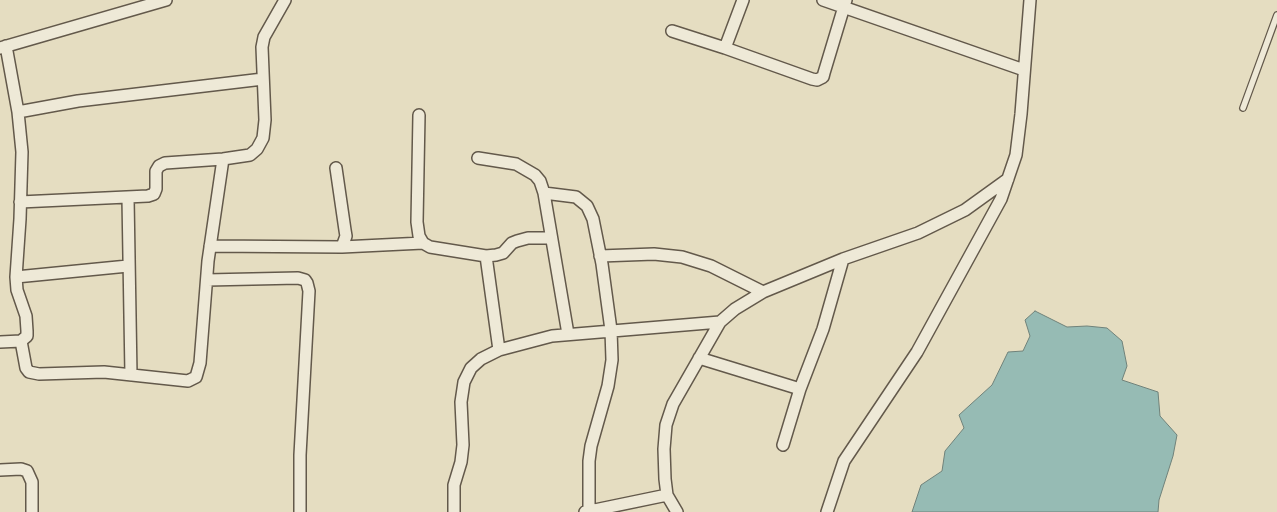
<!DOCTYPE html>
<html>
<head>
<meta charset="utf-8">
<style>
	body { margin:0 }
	canvas { display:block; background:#e5ddc1 }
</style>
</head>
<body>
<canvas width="1277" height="512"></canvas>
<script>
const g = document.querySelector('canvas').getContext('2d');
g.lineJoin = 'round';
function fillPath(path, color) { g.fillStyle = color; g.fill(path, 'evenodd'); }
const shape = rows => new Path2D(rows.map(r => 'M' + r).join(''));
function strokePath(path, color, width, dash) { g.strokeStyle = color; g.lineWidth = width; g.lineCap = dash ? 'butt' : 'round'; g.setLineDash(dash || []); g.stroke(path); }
const water = shape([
	[1035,311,1067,327,1087,326,1107,328,1122,341,1127,366,1122,380,1158,392,1160,416,1177,435,1173,456,1159,500,1158,512,912,512,921,485,942,471,945,451,964,428,959,415,992,385,1008,352,1023,351,1030,336,1025,320,1035,311]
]);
const service = shape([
	[1243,108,1277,15]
]);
const minor = shape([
	[823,0,1024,70],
	[672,31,725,48,812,79,817,80,823,77,824,73,846,0],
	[0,48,166,0],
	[725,48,743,0],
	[18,112,78,101,263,79],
	[419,115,417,222,419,236,423,243,430,247,486,256,496,255,503,253,512,243,517,241,528,238,551,238],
	[478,158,516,164,535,175,540,181,544,193,568,334],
	[336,168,345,230,346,236,342,247],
	[544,193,576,197,587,206,593,219,602,264,611,330,612,360,608,386,591,446,589,461,589,511],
	[128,198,131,375],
	[20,202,148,196,154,194,156,189,156,171,159,166,165,163,223,159,250,155,257,149,263,138,265,120,262,47,264,37,285,0],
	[210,246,342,247,423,243],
	[486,256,499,350],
	[600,256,654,254,682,257,711,266,763,292],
	[16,277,128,266],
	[207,280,298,278,305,280,307,283,309,291,300,455,300,512],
	[21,341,26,368,29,372,39,374,104,372,188,381,196,377,200,363,208,261,223,159],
	[0,342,21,341,27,336,27,331,26,316,17,290,16,277,20,219,22,152,18,112,6,46],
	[699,358,800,389],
	[783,445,800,389,823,329,843,259],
	[0,470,21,469,27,471,32,482,32,512],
	[454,512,454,485,461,462,463,445,461,402,464,382,471,368,481,359,499,350,552,336,720,322],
	[585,512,667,495],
	[677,512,667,495,665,479,664,449,666,425,673,404,720,322,735,309,763,292,843,259,918,233,965,210,1008,179],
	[827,512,844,461,917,352,1001,199,1016,155,1021,114,1030,0]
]);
fillPath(water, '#96bbb4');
strokePath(water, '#70827a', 1);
strokePath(service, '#63594b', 8);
strokePath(minor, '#63594b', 14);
strokePath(service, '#eee9d7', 5.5);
strokePath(minor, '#eee9d7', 11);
</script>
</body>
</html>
